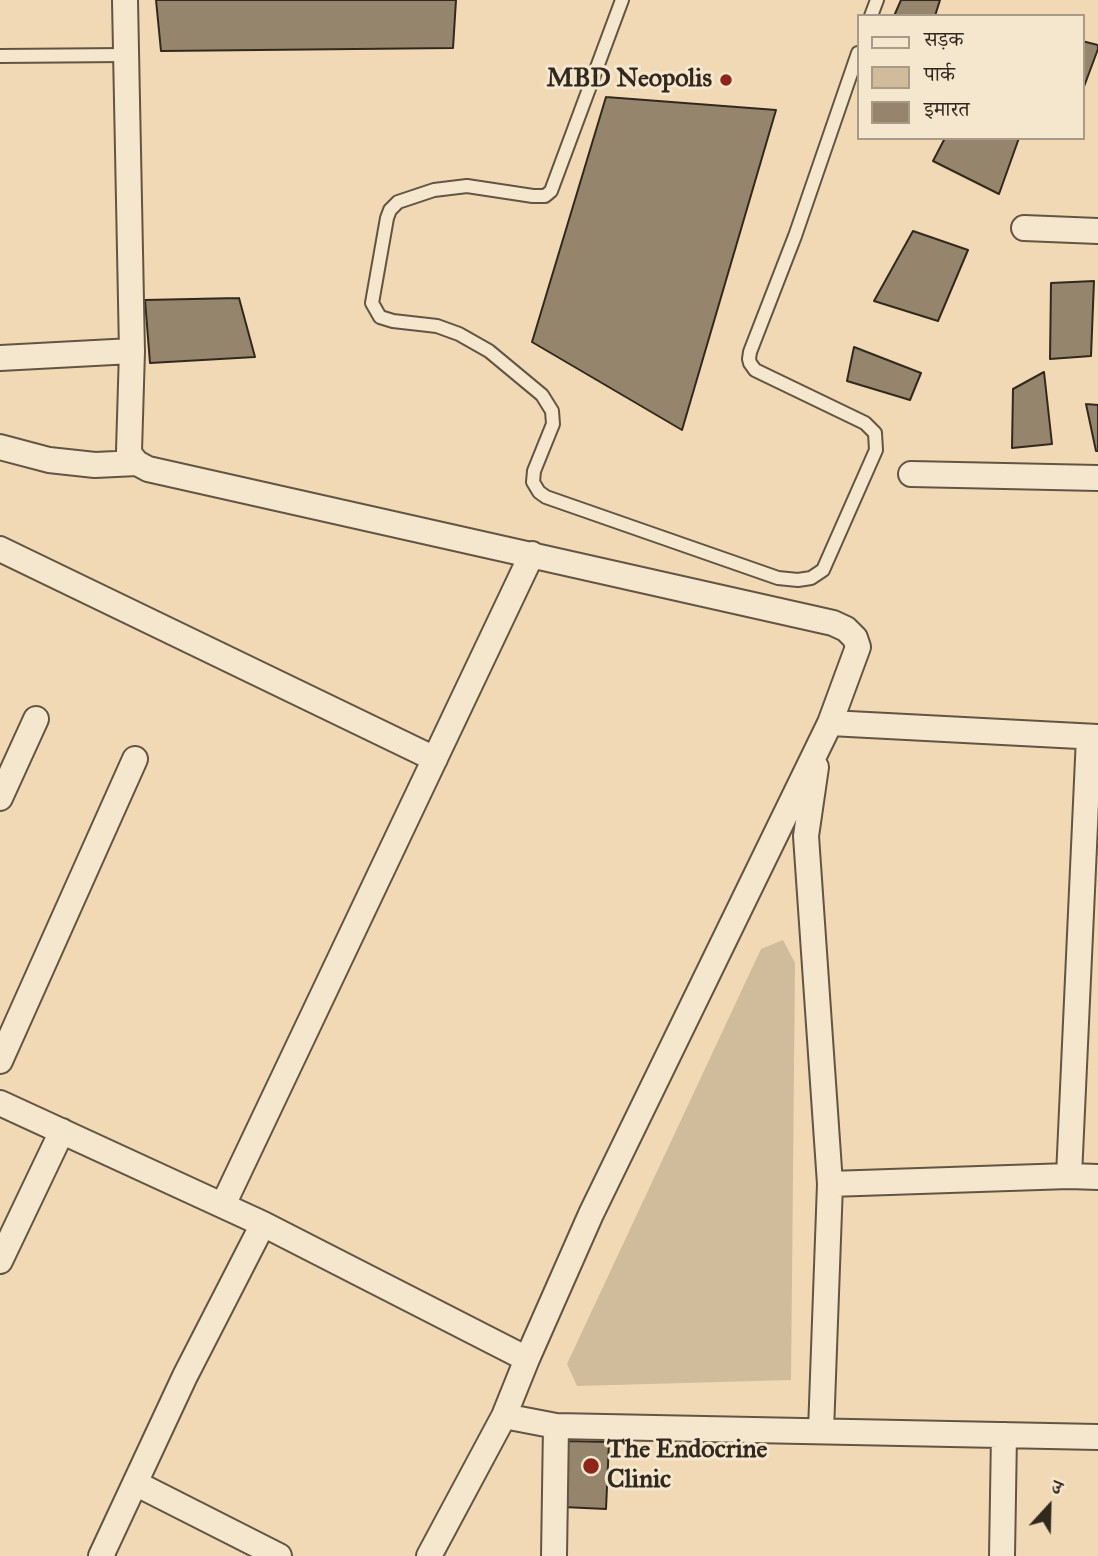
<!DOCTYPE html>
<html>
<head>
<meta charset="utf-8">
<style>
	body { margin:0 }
	#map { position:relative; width:1098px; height:1556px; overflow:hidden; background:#f0d9b4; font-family:"IM FELL Great Primer","Noto Serif Devanagari",serif }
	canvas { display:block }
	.legend { position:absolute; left:857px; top:14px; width:228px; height:126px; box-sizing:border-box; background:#f5e6ce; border:2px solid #a79a88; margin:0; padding:9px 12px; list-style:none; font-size:21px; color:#32291e }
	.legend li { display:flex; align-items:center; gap:14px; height:35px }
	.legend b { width:35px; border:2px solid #a79a88 }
	.north { position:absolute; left:1014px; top:1472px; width:70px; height:70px; -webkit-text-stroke:5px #f5e6ce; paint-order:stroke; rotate:22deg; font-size:19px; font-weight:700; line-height:28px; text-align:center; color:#32291e }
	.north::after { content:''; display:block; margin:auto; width:24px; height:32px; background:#32291e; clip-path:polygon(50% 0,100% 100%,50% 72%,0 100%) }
</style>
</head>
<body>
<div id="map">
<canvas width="1098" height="1556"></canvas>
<ul class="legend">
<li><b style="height:9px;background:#f5e6ce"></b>सड़क</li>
<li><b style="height:19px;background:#d0bb9a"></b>पार्क</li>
<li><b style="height:19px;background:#95856c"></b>इमारत</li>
</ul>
<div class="north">उ</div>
</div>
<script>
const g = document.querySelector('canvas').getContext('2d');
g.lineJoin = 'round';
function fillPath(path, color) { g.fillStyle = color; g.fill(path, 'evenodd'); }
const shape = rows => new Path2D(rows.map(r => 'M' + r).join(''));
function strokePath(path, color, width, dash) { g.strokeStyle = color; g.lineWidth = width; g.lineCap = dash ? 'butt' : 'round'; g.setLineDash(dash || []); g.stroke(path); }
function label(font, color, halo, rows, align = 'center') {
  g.font = font + ' "IM FELL Great Primer",serif'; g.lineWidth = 6; g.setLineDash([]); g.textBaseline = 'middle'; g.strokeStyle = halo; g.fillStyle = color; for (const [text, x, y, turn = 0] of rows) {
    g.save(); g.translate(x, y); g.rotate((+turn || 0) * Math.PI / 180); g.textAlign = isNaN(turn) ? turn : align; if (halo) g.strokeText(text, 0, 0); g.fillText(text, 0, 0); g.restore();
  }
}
const green = shape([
	[783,940,795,963,791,1380,577,1386,567,1364,761,949]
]);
const building = shape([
	[156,0,456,0,453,48,161,51,156,0],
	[901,0,940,0,935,16,894,16,901,0],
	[1082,41,1098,45,1098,49,1082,92,1082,41],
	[606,97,776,110,682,430,532,342,606,97],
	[945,138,1019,138,999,194,933,161,945,138],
	[913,231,968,250,938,321,874,301,913,231],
	[1094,281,1091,356,1050,359,1051,283,1094,281],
	[239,298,255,357,150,363,145,300,239,298],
	[854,347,921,373,910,400,847,381,854,347],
	[1044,372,1052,444,1012,448,1013,389,1044,372],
	[1086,404,1098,405,1098,451,1096,451,1086,404],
	[566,1441,609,1442,606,1509,563,1507,566,1441]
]);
const service = shape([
	[622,0,551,191,545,196,533,196,467,186,434,190,398,202,390,210,387,218,372,303,380,317,393,321,437,326,459,334,489,351,542,395,552,411,553,424,534,471,533,482,539,492,546,497,778,578,798,580,811,578,823,570,876,450,875,433,865,423,755,370,750,363,749,359,750,352,795,236,858,53],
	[871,16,877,0],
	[0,56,126,55]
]);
const minor = shape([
	[125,0,132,351,129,451,131,456,137,463,148,469,833,623,846,629,855,638,858,647,830,723,591,1214,527,1359,504,1416,429,1556],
	[1024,228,1098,231],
	[0,358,132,351],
	[0,447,49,460,95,465,137,463],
	[911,474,1098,478],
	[0,549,435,759],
	[830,723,1098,737],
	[816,767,806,836,830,1184,1069,1176,1089,737],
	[0,798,36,719],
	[0,1061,135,759],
	[0,1103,263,1224,527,1359],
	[1069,1176,1098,1177],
	[223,1205,532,554],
	[0,1261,62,1131],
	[504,1416,556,1426,1098,1437],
	[821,1431,830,1184],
	[135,1483,279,1556],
	[101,1556,185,1376,263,1224],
	[554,1556,556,1426],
	[1002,1556,1004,1435]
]);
const markers = [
	[726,80,7,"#8f2418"],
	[591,1466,9,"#8f2418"]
];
const poiNames = [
	["MBD Neopolis",712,80],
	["The Endocrine",607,1451,"left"],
	["Clinic",607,1481,"left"]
];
fillPath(green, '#d0bb9a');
fillPath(building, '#95856c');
strokePath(building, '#32291e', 2);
strokePath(service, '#625544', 16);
strokePath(minor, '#625544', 28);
strokePath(service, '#f5e6ce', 12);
strokePath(minor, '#f5e6ce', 24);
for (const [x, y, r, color] of markers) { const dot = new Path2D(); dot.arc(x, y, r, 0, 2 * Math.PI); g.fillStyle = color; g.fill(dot); strokePath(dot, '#f5e6ce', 2.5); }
label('bold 26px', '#32291e', '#f5e6ce', poiNames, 'right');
</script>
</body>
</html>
